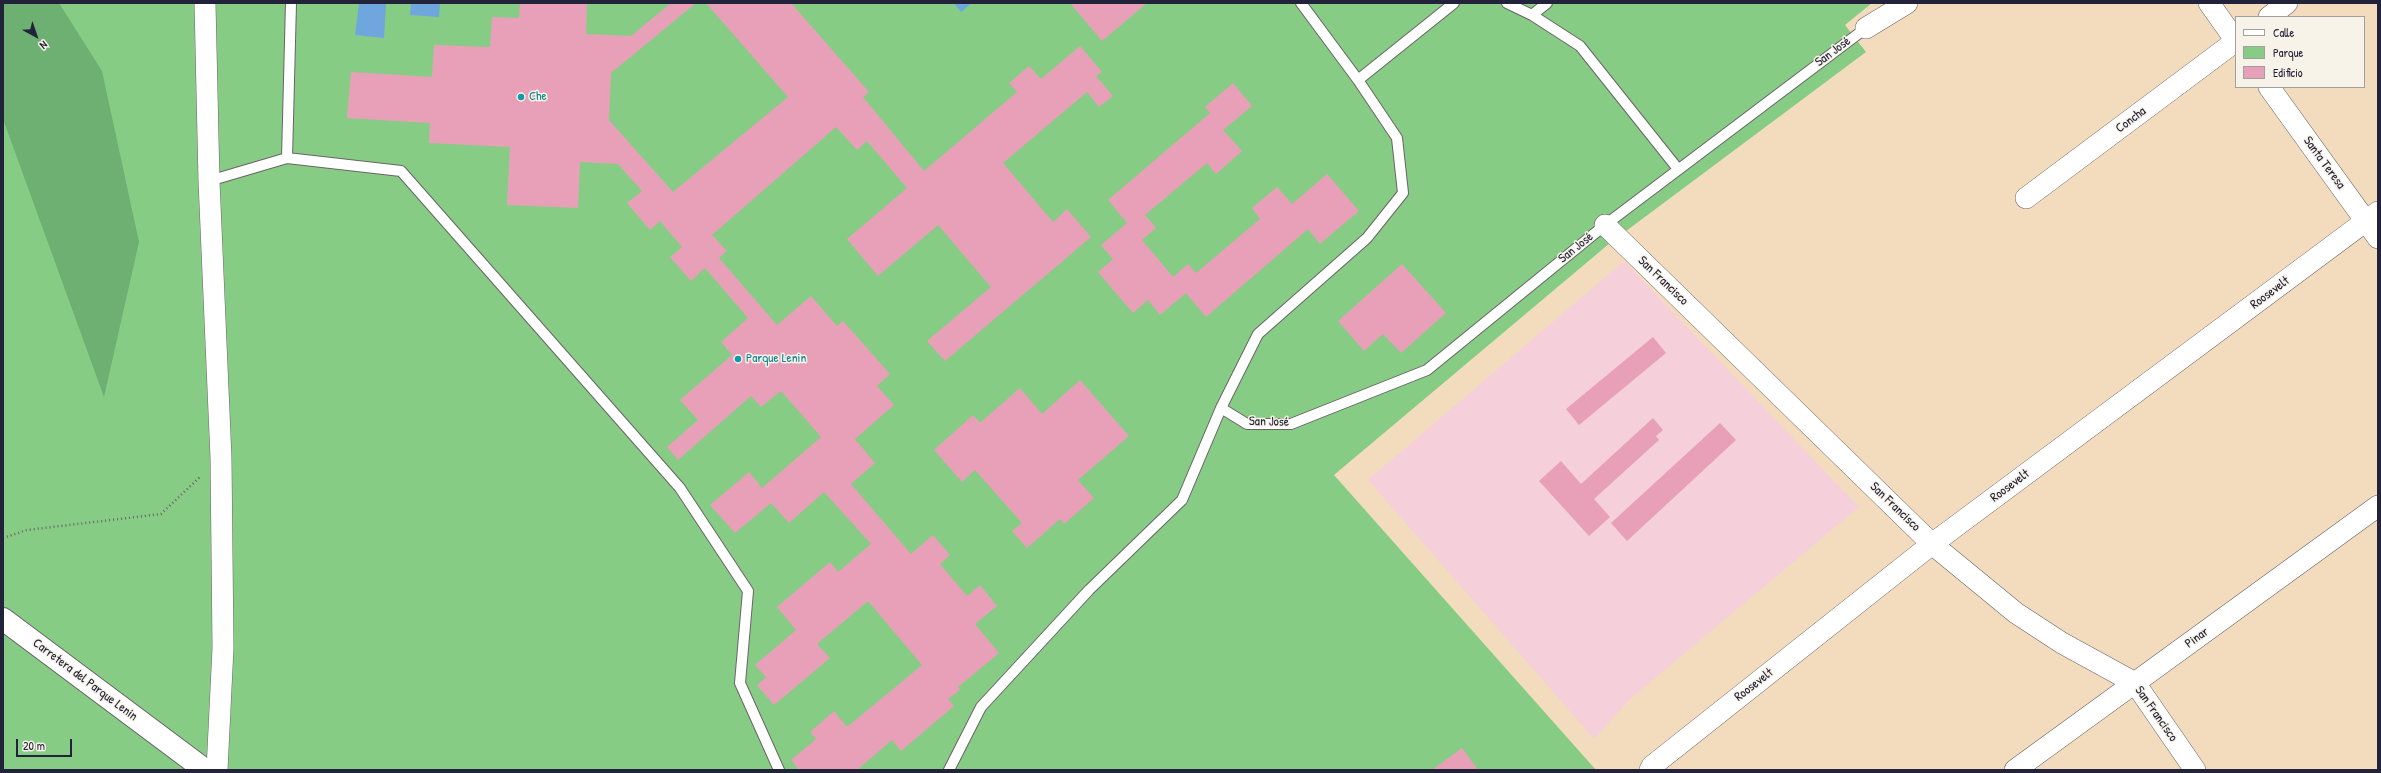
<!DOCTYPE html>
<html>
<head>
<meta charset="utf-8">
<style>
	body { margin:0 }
	#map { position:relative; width:2381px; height:773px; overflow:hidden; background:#f3dcbd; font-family:"Patrick Hand",sans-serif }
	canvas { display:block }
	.frame { position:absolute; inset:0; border:4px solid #22223b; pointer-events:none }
	.legend { position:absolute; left:2235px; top:16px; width:130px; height:72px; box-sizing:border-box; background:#f7f3e8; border:1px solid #a29fa3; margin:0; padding:5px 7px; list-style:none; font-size:12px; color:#22223b }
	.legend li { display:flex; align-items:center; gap:8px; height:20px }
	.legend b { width:20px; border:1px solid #a29fa3 }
	.north { position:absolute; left:16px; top:16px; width:40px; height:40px; -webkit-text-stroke:3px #f7f3e8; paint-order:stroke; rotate:140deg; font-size:11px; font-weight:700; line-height:16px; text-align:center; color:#22223b }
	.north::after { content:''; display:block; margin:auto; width:14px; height:18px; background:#22223b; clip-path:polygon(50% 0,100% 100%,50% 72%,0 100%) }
	.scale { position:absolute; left:16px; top:739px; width:56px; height:18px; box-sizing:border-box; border:2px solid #22223b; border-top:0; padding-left:5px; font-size:12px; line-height:14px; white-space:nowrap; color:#22223b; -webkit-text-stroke:3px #f7f3e8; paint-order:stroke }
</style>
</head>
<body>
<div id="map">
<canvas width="2381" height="773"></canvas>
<div class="frame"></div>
<ul class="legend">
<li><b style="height:5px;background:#fff"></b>Calle</li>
<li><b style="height:11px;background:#87cc85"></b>Parque</li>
<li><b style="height:11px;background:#e8a0b8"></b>Edificio</li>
</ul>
<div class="north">N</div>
<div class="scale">20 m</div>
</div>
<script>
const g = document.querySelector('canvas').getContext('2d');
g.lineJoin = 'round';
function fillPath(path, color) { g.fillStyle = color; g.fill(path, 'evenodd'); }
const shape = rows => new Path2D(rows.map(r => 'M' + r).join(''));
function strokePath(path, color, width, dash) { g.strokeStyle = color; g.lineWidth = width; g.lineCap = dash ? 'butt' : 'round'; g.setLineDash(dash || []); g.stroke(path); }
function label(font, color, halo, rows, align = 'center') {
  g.font = font + ' "Patrick Hand",sans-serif'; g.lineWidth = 3; g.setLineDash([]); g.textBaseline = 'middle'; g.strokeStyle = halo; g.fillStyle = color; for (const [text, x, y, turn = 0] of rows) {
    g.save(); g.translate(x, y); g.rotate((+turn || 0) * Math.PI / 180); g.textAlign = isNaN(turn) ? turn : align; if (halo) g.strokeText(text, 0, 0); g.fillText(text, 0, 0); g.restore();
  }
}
const built = shape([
	[1624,261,1859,507,1630,699,1594,739,1368,480]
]);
const green = shape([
	[3,3,1872,3,1845,25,1866,52,1610,243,1334,475,1596,770,3,770]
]);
const forest = shape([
	[3,3,59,3,102,71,139,242,104,397,3,119]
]);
const water = shape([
	[359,3,386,3,384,38,355,35],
	[411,3,440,3,439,17,410,15],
	[954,3,972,3,961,12]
]);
const building = shape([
	[520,3,587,3,586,34,631,36,671,3,696,3,611,73,609,120,673,192,788,97,706,3,791,3,869,92,863,97,924,171,1017,92,1009,83,1029,66,1041,79,1080,46,1102,72,1096,76,1113,96,1099,107,1087,92,1003,163,1053,222,1067,209,1091,237,945,361,927,341,991,287,938,225,878,276,847,239,907,188,867,141,857,150,836,127,712,235,727,251,719,258,777,325,811,296,837,326,843,321,890,374,877,386,894,405,855,439,875,463,851,484,911,554,933,535,950,555,940,564,967,596,980,585,997,606,975,624,999,653,958,687,960,690,948,699,954,706,901,751,892,740,857,770,799,770,791,760,816,739,810,732,834,711,847,727,922,665,868,601,817,644,830,658,774,705,757,685,766,677,755,665,796,630,777,607,830,562,838,572,871,544,824,492,789,523,771,503,735,533,710,505,749,472,762,488,821,437,781,391,761,407,751,396,678,460,667,447,698,420,680,400,732,355,721,342,748,318,705,268,691,281,670,257,682,247,660,221,650,230,627,203,642,191,618,164,580,162,578,208,507,205,510,147,429,143,430,123,347,118,351,72,432,77,434,45,490,47,492,17,519,18],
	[1070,3,1147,3,1102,41],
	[1233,83,1252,106,1223,130,1242,151,1216,174,1207,163,1145,215,1156,228,1142,240,1173,277,1188,264,1196,273,1260,219,1252,208,1277,187,1292,204,1327,174,1359,211,1320,244,1308,229,1206,317,1186,293,1160,315,1148,300,1133,313,1098,272,1113,259,1101,245,1127,223,1108,200,1210,113,1205,107],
	[1402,264,1446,313,1401,353,1383,334,1364,351,1338,321],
	[1653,337,1666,353,1579,425,1566,409],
	[1080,380,1129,436,1078,480,1094,498,1064,524,1060,519,1027,548,1012,531,1022,523,975,470,962,482,934,450,973,415,980,423,1020,388,1042,414],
	[1653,418,1663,430,1656,436,1659,440,1594,499,1610,517,1589,536,1539,481,1561,461,1581,484],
	[1720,423,1736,440,1627,541,1611,523],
	[1462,748,1478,770,1432,770]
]);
const path = shape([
	[3,538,27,530,161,514,201,476]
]);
const service = shape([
	[1507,3,1532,15,1580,46,1678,169],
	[1532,15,1547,3],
	[1358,80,1454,3],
	[287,158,291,3],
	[209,181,287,158,401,171,680,488,748,591,740,683,779,770],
	[1221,408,1247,424,1291,424,1427,370,1605,225,1866,28],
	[949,770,981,707,1089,590,1182,500,1221,408,1258,334,1367,238,1403,193,1397,138,1358,80,1301,3]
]);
const minor = shape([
	[205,3,209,181,221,458,223,648,217,770],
	[2209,3,2236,41],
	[2269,17,2287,3],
	[1866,28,1907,3],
	[2269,87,2378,238],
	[2026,198,2236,41],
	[1605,225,1932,544,2016,613,2062,643,2135,683,2195,770],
	[1650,770,1652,766,1932,544,2378,212],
	[2015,770,2378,506]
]);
const tertiary = shape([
	[3,619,205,770]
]);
const markers = [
	[521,97,4,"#0f9aa8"],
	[738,359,4,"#0f9aa8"]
];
const streetNames = [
	["San José",1833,52,-37],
	["Concha",2131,120,-37],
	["Santa Teresa",2324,163,54],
	["San José",1576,248,-39],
	["San Francisco",1663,281,44],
	["Roosevelt",2270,293,-37],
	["San José",1269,422,1],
	["Roosevelt",2010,486,-37],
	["San Francisco",1895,507,44],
	["Pinar",2197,638,-36],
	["Carretera del Parque Lenin",85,680,37],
	["Roosevelt",1754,685,-38],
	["San Francisco",2156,714,55]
];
const cultureNames = [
	["Che",529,97],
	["Parque Lenin",746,359]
];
fillPath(built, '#f5cfd9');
fillPath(green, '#87cc85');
fillPath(forest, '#6db072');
fillPath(water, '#6ea6dd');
fillPath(building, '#e8a0b8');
strokePath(service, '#6b6368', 12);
strokePath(minor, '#6b6368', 22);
strokePath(tertiary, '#6b6368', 24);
strokePath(path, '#6b6368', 2.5, [1, 3]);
strokePath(service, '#fff', 10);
strokePath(minor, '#fff', 21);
strokePath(tertiary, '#fff', 22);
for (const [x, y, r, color] of markers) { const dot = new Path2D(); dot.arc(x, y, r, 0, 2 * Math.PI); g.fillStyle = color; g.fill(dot); strokePath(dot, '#f7f3e8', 1.5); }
label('13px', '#22223b', '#f7f3e8', streetNames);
label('13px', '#0d838f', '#f7f3e8', cultureNames, 'left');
</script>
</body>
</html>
